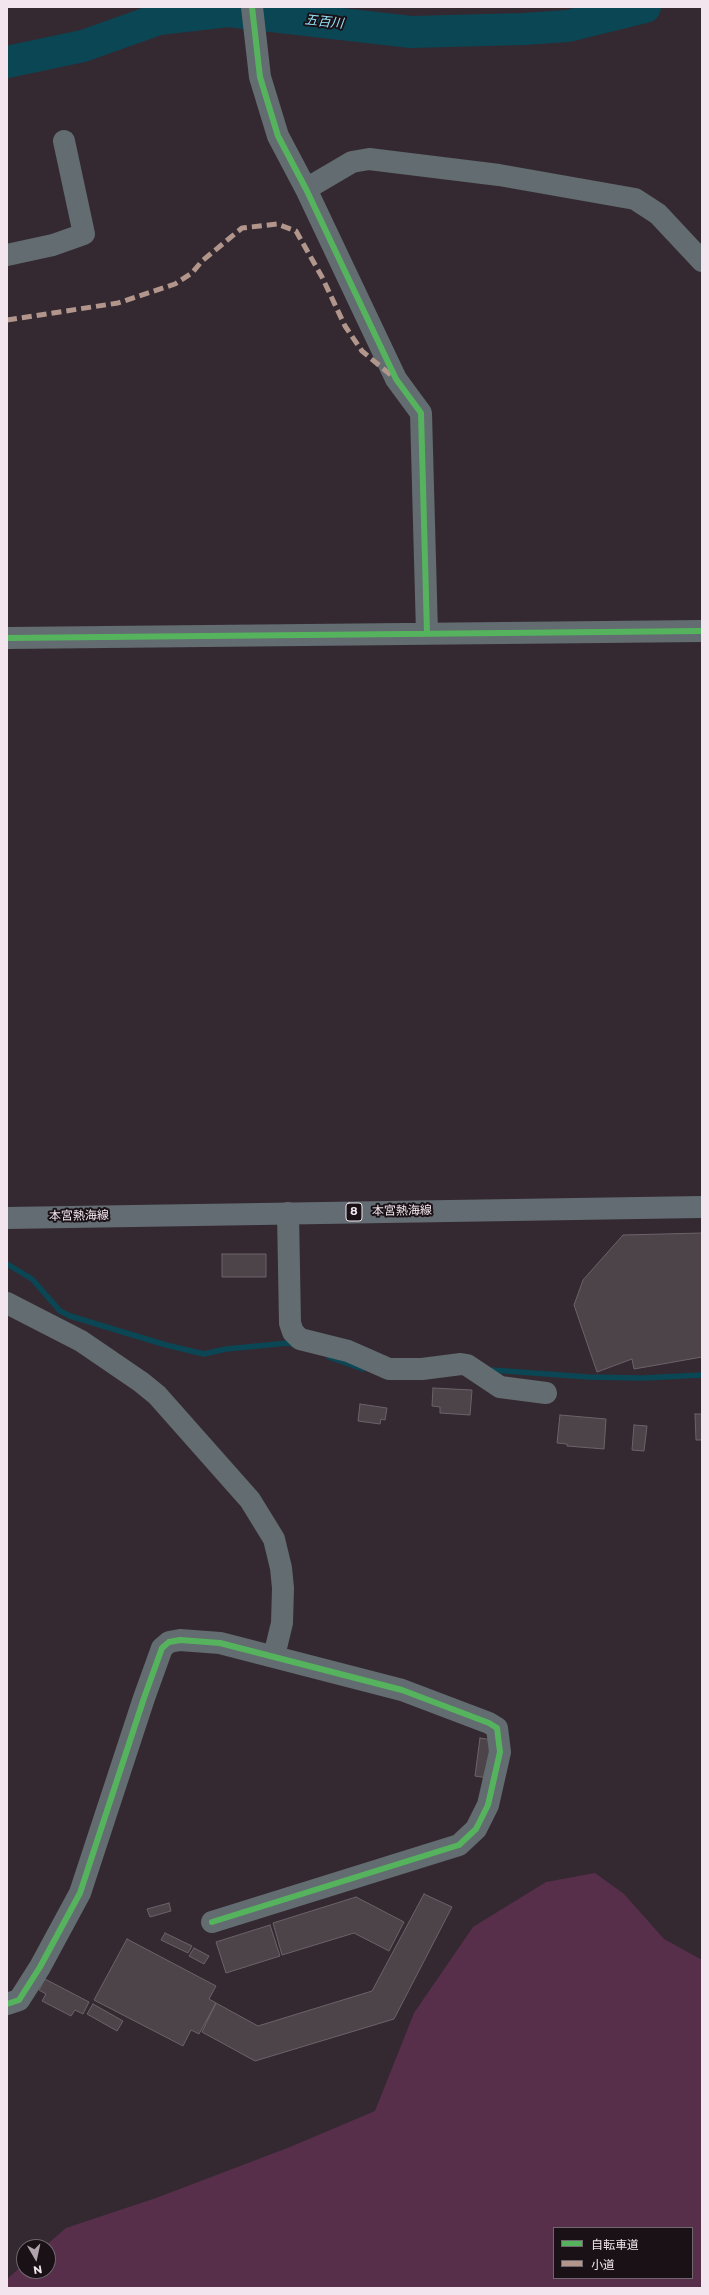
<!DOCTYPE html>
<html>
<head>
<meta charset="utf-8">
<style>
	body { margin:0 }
	#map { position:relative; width:709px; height:2295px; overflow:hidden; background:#342931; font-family:Montserrat,"Noto Sans JP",sans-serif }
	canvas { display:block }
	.frame { position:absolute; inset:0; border:8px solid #f2e5ed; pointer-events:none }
	.legend { position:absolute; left:553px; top:2227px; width:140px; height:52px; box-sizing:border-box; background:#1a1117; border:1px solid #70666d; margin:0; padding:5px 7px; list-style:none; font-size:12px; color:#f2e5ed }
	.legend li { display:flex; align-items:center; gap:8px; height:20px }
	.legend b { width:20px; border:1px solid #70666d }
	.north { position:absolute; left:16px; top:2239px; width:40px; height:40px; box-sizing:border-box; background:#1a1117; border:1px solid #70666d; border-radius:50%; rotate:171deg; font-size:11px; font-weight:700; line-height:16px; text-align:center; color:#f2e5ed }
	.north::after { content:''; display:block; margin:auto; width:14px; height:18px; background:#b0a3ab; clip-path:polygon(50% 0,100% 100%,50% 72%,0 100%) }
</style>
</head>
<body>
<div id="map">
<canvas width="709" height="2295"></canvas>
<div class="frame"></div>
<ul class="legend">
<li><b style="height:5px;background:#56b35d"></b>自転車道</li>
<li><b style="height:5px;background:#b2968c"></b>小道</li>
</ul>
<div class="north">N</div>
</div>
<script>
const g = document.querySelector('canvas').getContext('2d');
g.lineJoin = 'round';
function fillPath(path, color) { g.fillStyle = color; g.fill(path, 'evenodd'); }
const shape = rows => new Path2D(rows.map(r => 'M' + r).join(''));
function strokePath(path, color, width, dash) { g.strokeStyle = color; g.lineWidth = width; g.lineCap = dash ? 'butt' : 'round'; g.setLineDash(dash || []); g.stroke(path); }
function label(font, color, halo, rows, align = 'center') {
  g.font = font + ' Montserrat,"Noto Sans JP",sans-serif'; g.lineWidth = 4; g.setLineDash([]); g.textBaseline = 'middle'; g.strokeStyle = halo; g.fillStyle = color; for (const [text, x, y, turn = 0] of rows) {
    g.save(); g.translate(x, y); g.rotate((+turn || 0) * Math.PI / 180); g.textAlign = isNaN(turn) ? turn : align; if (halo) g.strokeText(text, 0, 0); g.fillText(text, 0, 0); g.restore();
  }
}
const green = shape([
	[595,1873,624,1894,664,1939,702,1960,702,2288,7,2288,7,2279,24,2264,24,2271,48,2271,48,2247,44,2247,66,2228,156,2198,290,2147,375,2111,414,2013,473,1927,546,1882],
	[554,2228,692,2228,692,2278,554,2278]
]);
const stream = shape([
	[7,1264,32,1279,60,1311,70,1316,166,1345,204,1354,226,1349,288,1343,295,1345],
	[329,1357,363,1369],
	[492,1370,588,1377,643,1378,702,1375]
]);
const river = shape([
	[7,62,83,46,159,19,228,11,411,32,523,29,568,26,645,7]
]);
const building = shape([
	[702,1233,702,1357,634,1369,632,1359,597,1372,574,1305,583,1280,623,1235,702,1233],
	[222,1254,266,1254,266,1277,222,1277,222,1254],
	[433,1388,472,1390,470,1415,440,1413,440,1407,432,1406,433,1388],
	[360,1404,387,1408,385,1420,381,1419,380,1424,358,1421,360,1404],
	[695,1414,702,1414,702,1440,696,1440,695,1414],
	[560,1415,606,1419,604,1449,567,1446,567,1444,557,1443,560,1415],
	[634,1425,647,1426,644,1451,632,1450,634,1425],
	[480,1738,492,1740,487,1778,475,1776,480,1738],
	[424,1894,452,1907,394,2019,255,2061,202,2032,216,2003,258,2026,372,1991,424,1894],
	[356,1897,404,1922,389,1951,354,1933,282,1955,273,1923,356,1897],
	[169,1903,171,1911,150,1917,147,1909,169,1903],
	[270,1925,280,1956,226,1973,216,1942,270,1925],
	[165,1933,192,1946,188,1953,161,1940,165,1933],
	[127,1939,216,1986,209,1999,216,2003,199,2034,191,2030,183,2046,94,2000,127,1939],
	[194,1948,209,1956,204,1964,189,1956,194,1948],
	[45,1979,89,2002,83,2014,75,2010,71,2016,42,2001,46,1994,39,1990,45,1979],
	[93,2004,123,2021,117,2031,87,2014,93,2004]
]);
const minor = shape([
	[252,7,260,77,278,136,306,189,396,379,421,413,427,633],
	[306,189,352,162,369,159,499,175,635,199,658,214,702,261],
	[7,255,53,245,84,234,64,141],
	[7,638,702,631],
	[288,1213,290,1323,293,1332,300,1339,348,1351,389,1369,422,1369,461,1364,467,1365,500,1387,546,1393],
	[7,1303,81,1341,141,1382,157,1395,250,1500,274,1539,281,1568,283,1588,282,1623,274,1656],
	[7,2004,19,2000,40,1967,80,1893,144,1698,162,1648,169,1642,180,1640,220,1643,402,1690,489,1723,497,1728,500,1752,488,1805,476,1829,459,1845,212,1922]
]);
const major = shape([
	[7,1218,702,1207]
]);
const quiet = shape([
	[7,320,118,303,175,284,192,273,202,261,242,228,277,224,296,231,322,277,345,326,362,351,392,376]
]);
const cycleway = shape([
	[252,7,260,77,278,136,306,189,396,379,421,413,427,633],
	[7,638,702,631],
	[7,2004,19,2000,40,1967,80,1893,144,1698,162,1648,169,1642,180,1640,220,1643,402,1690,489,1723,497,1728,500,1752,488,1805,476,1829,459,1845,212,1922]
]);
const shields = [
	[354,1212,16]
];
const shieldNames = [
	["8",354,1212]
];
const streetNames = [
	["本宮熱海線",402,1211,-1],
	["本宮熱海線",79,1216,-1]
];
const waterNames = [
	["五百川",324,22,6]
];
fillPath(green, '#572f4b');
strokePath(stream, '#0b4654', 5.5);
strokePath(river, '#0b4654', 32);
fillPath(building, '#4d444a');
strokePath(building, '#6c6269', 1);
strokePath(minor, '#626c71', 22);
strokePath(major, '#636c72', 22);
strokePath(quiet, '#b2968c', 5, [10, 5]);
strokePath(cycleway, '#56b35d', 6);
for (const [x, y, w] of shields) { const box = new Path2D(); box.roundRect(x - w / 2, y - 9, w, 18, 3); g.fillStyle = '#1a1117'; g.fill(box); strokePath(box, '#f2e5ed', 1); }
label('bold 11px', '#f2e5ed', null, shieldNames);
label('12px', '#f2e5ed', '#1a1117', streetNames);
label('italic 13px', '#95e3fa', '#1a1117', waterNames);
</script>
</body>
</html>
